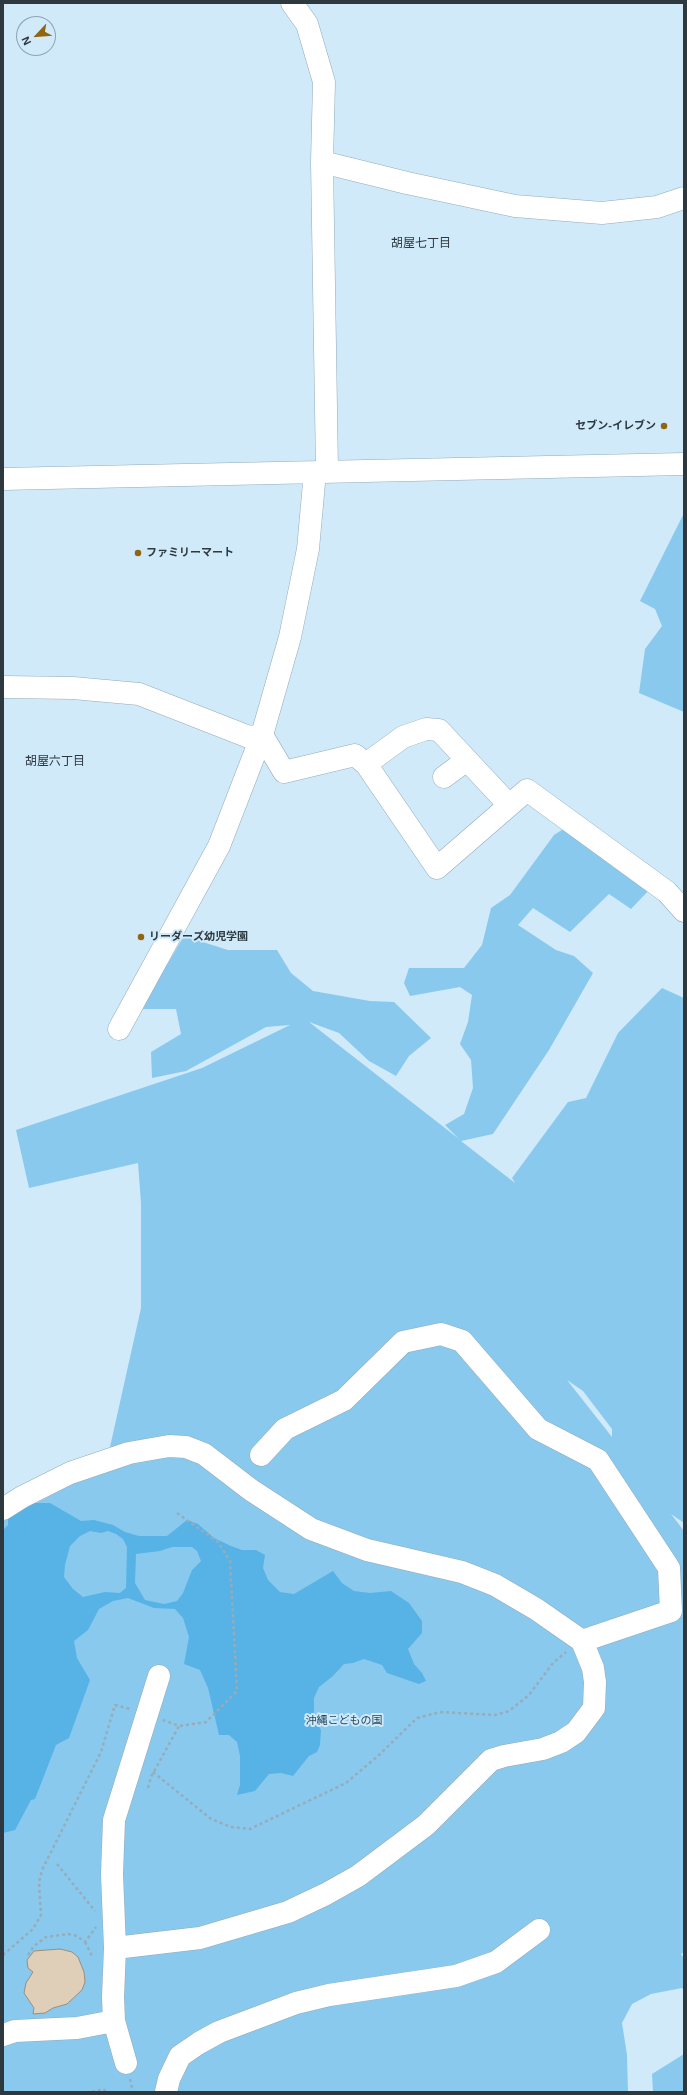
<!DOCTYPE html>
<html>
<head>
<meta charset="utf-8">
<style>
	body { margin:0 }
	#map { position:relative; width:687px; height:2095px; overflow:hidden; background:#d0eafa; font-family:Helvetica,sans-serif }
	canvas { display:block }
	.frame { position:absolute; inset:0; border:4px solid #2e393f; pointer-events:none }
	.north { position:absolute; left:16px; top:16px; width:40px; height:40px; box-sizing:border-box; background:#d0eafa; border:1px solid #8fa3af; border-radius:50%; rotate:244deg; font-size:11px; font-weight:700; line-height:16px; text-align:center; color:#2e393f }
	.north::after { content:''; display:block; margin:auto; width:14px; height:18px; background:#91650f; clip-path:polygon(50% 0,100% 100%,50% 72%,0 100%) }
</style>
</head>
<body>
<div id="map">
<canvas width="687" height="2095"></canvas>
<div class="frame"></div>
<div class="north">N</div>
</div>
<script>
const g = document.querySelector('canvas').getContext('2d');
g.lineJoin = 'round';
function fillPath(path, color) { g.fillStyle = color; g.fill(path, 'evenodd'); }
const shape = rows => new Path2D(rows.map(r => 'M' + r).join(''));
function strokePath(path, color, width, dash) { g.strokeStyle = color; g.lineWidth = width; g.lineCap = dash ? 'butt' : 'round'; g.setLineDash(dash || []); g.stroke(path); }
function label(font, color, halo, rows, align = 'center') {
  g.font = font + ' Helvetica,"Noto Sans JP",sans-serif'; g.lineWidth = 4; g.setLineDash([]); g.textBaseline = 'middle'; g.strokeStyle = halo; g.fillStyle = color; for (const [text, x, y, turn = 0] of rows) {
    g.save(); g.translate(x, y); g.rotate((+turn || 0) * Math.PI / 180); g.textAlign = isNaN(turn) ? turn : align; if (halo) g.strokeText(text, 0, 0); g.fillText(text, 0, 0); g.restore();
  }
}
const green = shape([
	[684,513,684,712,639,693,645,649,662,626,655,609,640,601],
	[568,826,651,888,631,909,609,894,570,932,533,908,518,925,556,950,574,956,593,973,549,1050,493,1134,461,1141,515,1183,512,1178,568,1102,586,1098,618,1033,662,988,684,998,684,1523,671,1514,684,1531,684,1952,681,1954,684,1958,684,1991,682,1988,651,1994,632,2004,622,2023,627,2055,628,2092,3,2092,3,1521,106,1465,141,1308,141,1203,138,1163,29,1188,16,1130,202,1068,290,1025,266,1027,186,1071,152,1078,151,1052,181,1034,176,1009,141,1009,184,936,228,950,277,950,291,973,313,991,370,1001,394,1002,431,1038,409,1056,396,1076,369,1061,339,1033,309,1022,459,1139,445,1125,464,1114,473,1088,471,1060,460,1044,468,1022,472,995,460,987,410,996,404,983,409,968,464,968,482,945,491,908,510,895,554,835],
	[567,1380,583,1391,612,1429,612,1437],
	[684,2054,684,2092,653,2092,652,2074]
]);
const water = shape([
	[31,1503,50,1503,81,1521,94,1520,113,1525,125,1532,139,1536,167,1536,187,1520,198,1524,214,1538,231,1546,242,1550,256,1550,265,1555,263,1568,268,1580,280,1592,294,1594,333,1571,342,1583,354,1591,370,1593,391,1591,409,1603,422,1621,422,1633,408,1649,414,1664,422,1673,426,1681,419,1684,387,1673,382,1665,364,1659,353,1663,344,1664,333,1676,319,1687,314,1698,314,1716,321,1730,320,1745,317,1752,309,1756,293,1776,281,1773,269,1774,255,1791,237,1795,240,1785,240,1756,237,1742,229,1735,219,1735,208,1688,200,1670,184,1664,189,1637,183,1618,175,1609,154,1608,128,1598,113,1601,99,1609,88,1630,74,1641,77,1658,90,1680,69,1738,56,1745,35,1799,31,1800,15,1830,3,1833,3,1530,8,1525,8,1516],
	[90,1531,101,1533,108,1531,116,1534,123,1539,127,1547,126,1588,120,1593,105,1592,83,1597,73,1589,64,1577,65,1565,70,1546,80,1536],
	[172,1547,192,1547,197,1551,201,1561,192,1570,183,1593,177,1601,164,1604,145,1600,135,1583,136,1554,160,1551]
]);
const building = shape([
	[60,1949,72,1952,78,1957,84,1972,85,1982,82,1990,67,2004,53,2008,45,2013,33,2014,34,2008,24,1993,26,1983,33,1972,28,1968,27,1960,34,1951,60,1949]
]);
const path = shape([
	[177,1513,218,1542,230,1561,237,1691,206,1722,179,1726],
	[153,1772,211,1819,231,1827,250,1829,346,1783,379,1755,417,1718,440,1712,495,1715,509,1711,529,1695,553,1663,566,1652],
	[148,1788,151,1777,179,1726,163,1720],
	[57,1864,95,1911],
	[85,1942,92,1956],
	[3,1955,33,1929,41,1915,39,1882,42,1870,101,1752,115,1705,130,1709],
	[28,1955,34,1946,46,1937,68,1934,77,1936,85,1942,96,1927],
	[130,2079,133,2092],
	[92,2092,103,2089,107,2092]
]);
const minor = shape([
	[292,3,307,24,324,82,322,162,327,470],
	[322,162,407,183,515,206,602,213,657,207,684,198],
	[3,479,684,464],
	[3,687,73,688,139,694,249,737,262,735],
	[262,735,284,772,355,755,366,764,437,868,527,790,667,892,684,911],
	[366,764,403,737,426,729,439,730,509,805],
	[444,777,467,760],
	[119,1029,219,846,262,735,290,637,308,549,315,472],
	[261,1455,285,1429,344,1400,403,1342,441,1334,462,1341,538,1429,598,1460,669,1568,671,1611,582,1641],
	[3,1509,22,1497,70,1473,129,1453,169,1446,186,1447,204,1454,251,1490,311,1529,367,1550,462,1572,495,1585,536,1609,582,1641,593,1668,595,1682,594,1708,576,1732,561,1742,543,1749,504,1756,491,1760,426,1825,358,1876,326,1894,288,1912,200,1938,115,1948],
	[3,2035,15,2031,77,2028,114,2021],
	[126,2063,114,2021,113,1997,115,1948,112,1874,114,1820,159,1676],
	[166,2092,169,2079,180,2056,199,2043,219,2032,296,2003,329,1995,456,1976,496,1962,539,1930]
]);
const markers = [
	[664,426,4,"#91650f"],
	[138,553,4,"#91650f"],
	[141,937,4,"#91650f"]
];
const poiNames = [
	["セブン-イレブン",656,426,"right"],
	["ファミリーマート",146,553],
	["リーダーズ幼児学園",149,937]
];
const parkNames = [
	["沖縄こどもの国",344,1721]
];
const neighbourhoodNames = [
	["胡屋七丁目",421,244],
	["胡屋六丁目",55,762]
];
fillPath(green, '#89c9ee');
fillPath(water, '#57b3e5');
fillPath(building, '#dfcfb8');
strokePath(building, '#9d8e79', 1);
strokePath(minor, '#92abba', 23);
strokePath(path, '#97acb9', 2.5, [3, 3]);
strokePath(minor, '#fff', 22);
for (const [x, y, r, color] of markers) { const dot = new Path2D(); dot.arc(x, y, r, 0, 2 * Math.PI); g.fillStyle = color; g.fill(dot); strokePath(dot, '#d0eafa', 1.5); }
label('bold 11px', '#2e393f', '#d0eafa', poiNames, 'left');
label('11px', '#1f465b', '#d0eafa', parkNames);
label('12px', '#2e393f', '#d0eafa', neighbourhoodNames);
</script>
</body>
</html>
